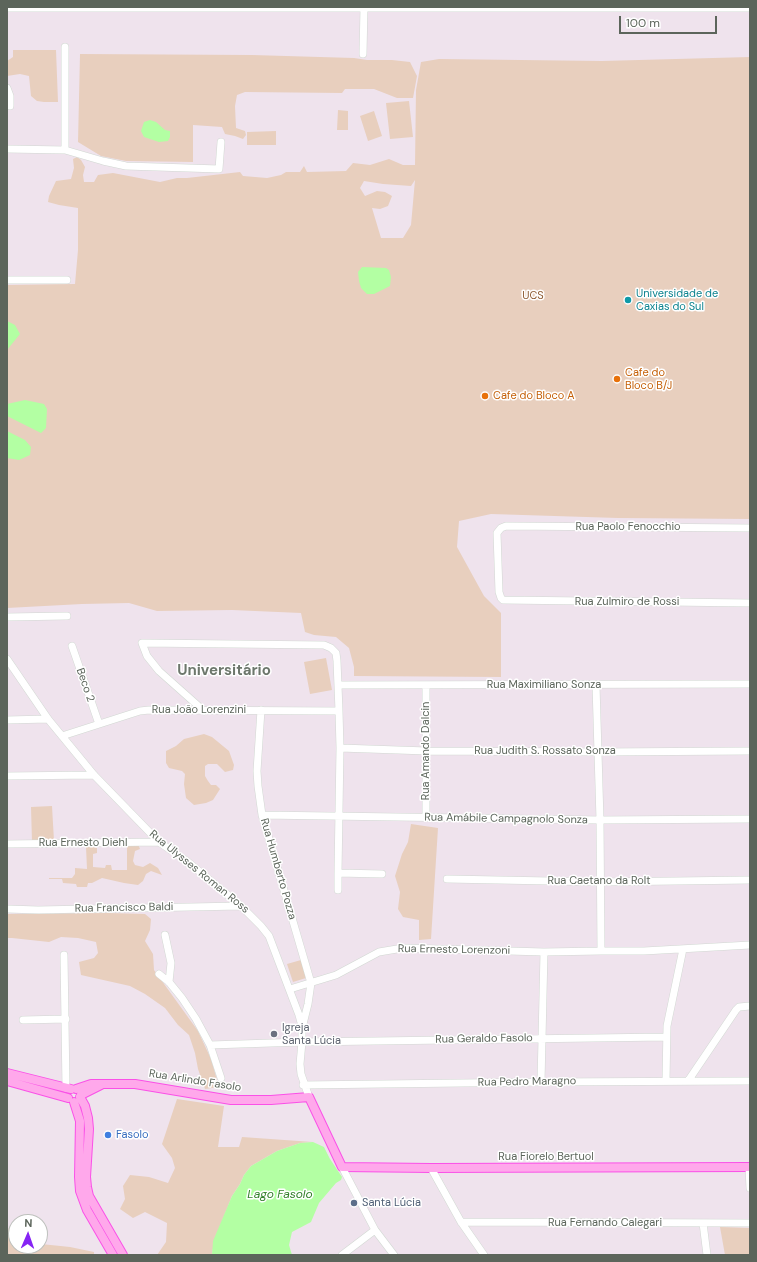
<!DOCTYPE html>
<html>
<head>
<meta charset="utf-8">
<style>
	body { margin:0 }
	#map { position:relative; width:757px; height:1262px; overflow:hidden; background:#efe3ed; font-family:"DM Sans",sans-serif }
	canvas { display:block }
	.frame { position:absolute; inset:0; border:8px solid #5c655b; pointer-events:none }
	.north { position:absolute; left:8px; top:1214px; width:40px; height:40px; box-sizing:border-box; background:#fff; border:1px solid #bec1bd; border-radius:50%; rotate:2deg; font-size:11px; font-weight:700; line-height:16px; text-align:center; color:#5c655b }
	.north::after { content:''; display:block; margin:auto; width:14px; height:18px; background:#8624f4; clip-path:polygon(50% 0,100% 100%,50% 72%,0 100%) }
	.scale { position:absolute; left:619px; top:16px; width:98px; height:18px; box-sizing:border-box; border:2px solid #5c655b; border-top:0; padding-left:5px; font-size:12px; line-height:14px; white-space:nowrap; color:#5c655b; -webkit-text-stroke:3px #fff; paint-order:stroke }
</style>
</head>
<body>
<div id="map">
<canvas width="757" height="1262"></canvas>
<div class="frame"></div>
<div class="north">N</div>
<div class="scale">100 m</div>
</div>
<script>
const g = document.querySelector('canvas').getContext('2d');
g.lineJoin = 'round';
function fillPath(path, color) { g.fillStyle = color; g.fill(path, 'evenodd'); }
const shape = rows => new Path2D(rows.map(r => 'M' + r).join(''));
function strokePath(path, color, width, dash) { g.strokeStyle = color; g.lineWidth = width; g.lineCap = dash ? 'butt' : 'round'; g.setLineDash(dash || []); g.stroke(path); }
function label(font, color, halo, rows, align = 'center') {
  g.font = font + ' "DM Sans",sans-serif'; g.lineWidth = 3; g.setLineDash([]); g.textBaseline = 'middle'; g.strokeStyle = halo; g.fillStyle = color; for (const [text, x, y, turn = 0] of rows) {
    g.save(); g.translate(x, y); g.rotate((+turn || 0) * Math.PI / 180); g.textAlign = isNaN(turn) ? turn : align; if (halo) g.strokeText(text, 0, 0); g.fillText(text, 0, 0); g.restore();
  }
}
const green = shape([
	[13,50,56,50,58,102,44,102,37,101,31,96,29,76,20,74,7,76,7,61,13,57],
	[80,54,252,55,354,58,367,60,392,60,410,62,417,76,413,98,397,98,374,89,345,89,342,93,245,92,237,95,235,106,236,128,245,131,246,135,243,139,235,136,225,134,222,127,193,125,193,162,126,161,101,156,78,142],
	[750,57,750,519,618,518,491,514,459,521,457,547,484,596,501,613,501,677,354,676,354,667,349,648,336,637,314,635,305,632,301,613,232,610,157,611,129,603,82,604,7,608,7,285,75,284,78,250,78,208,59,205,48,202,49,196,56,181,71,179,74,168,73,159,77,157,81,160,85,167,83,175,84,182,94,182,98,175,113,173,160,182,177,178,187,178,240,172,243,176,267,178,281,175,286,172,300,172,304,166,307,172,346,171,353,163,370,165,389,159,403,165,415,165,416,90,421,62,439,59,602,61],
	[415,180,411,225,403,238,381,238,372,208,380,209,388,206,392,196,385,192,377,191,365,196,360,188,364,181,383,184,411,186],
	[409,101,413,137,390,139,386,103],
	[338,110,348,111,348,130,337,130],
	[374,111,382,136,368,141,360,116],
	[276,131,276,145,247,145,247,132],
	[326,658,332,690,310,694,304,662],
	[204,734,212,737,229,751,234,765,233,770,225,772,217,764,208,764,205,766,205,776,208,781,211,785,216,785,220,789,213,800,206,803,194,805,186,798,184,784,185,774,182,771,169,768,166,763,166,751,176,746,184,739],
	[52,806,54,841,32,842,31,807],
	[411,824,438,828,431,939,419,940,419,920,403,917,398,909,400,892,395,876,402,854,408,842],
	[127,844,138,844,140,849,135,851,133,861,135,865,143,867,150,863,158,868,162,875,151,871,146,874,143,881,138,885,124,883,102,878,92,883,88,883,87,887,77,887,76,884,63,883,62,879,49,879,49,878,72,878,75,874,75,868,87,869,86,847,89,846,97,848,97,853,93,854,93,867,105,868,106,865,111,865,112,870,127,870],
	[108,913,145,914,151,919,150,930,145,941,153,954,154,970,198,1031,211,1059,219,1087,205,1089,198,1069,195,1053,189,1035,178,1025,165,1008,145,994,130,986,81,975,79,962,94,958,98,953,96,942,78,938,61,937,49,942,12,938,7,938,7,914],
	[301,960,306,978,293,982,287,964],
	[177,1099,224,1106,218,1147,239,1147,242,1137,313,1142,300,1143,277,1151,251,1166,244,1175,240,1184,232,1196,214,1241,212,1255,157,1255,166,1242,167,1223,145,1212,133,1218,120,1209,125,1199,123,1186,130,1175,149,1177,168,1183,175,1168,172,1158,162,1144],
	[7,1224,10,1234,19,1251,34,1246,40,1246,41,1244,70,1247,94,1252,94,1255,7,1255],
	[720,1227,750,1228,750,1255,725,1255]
]);
const water = shape([
	[150,120,156,122,165,130,170,131,170,137,168,141,159,142,144,137,141,131,144,122],
	[362,267,386,268,389,270,391,277,390,286,374,294,367,294,361,288,359,281,358,272],
	[7,321,15,325,20,334,7,350],
	[25,400,44,404,47,409,46,428,41,433,7,416,7,404],
	[7,431,25,440,31,447,30,455,19,460,7,458],
	[313,1142,324,1147,330,1159,342,1177,341,1180,336,1183,319,1203,311,1222,292,1232,289,1245,292,1255,212,1255,213,1241,232,1196,240,1184,244,1175,251,1166,277,1151,300,1143]
]);
const minor = shape([
	[7,8,750,8],
	[363,54,364,7],
	[7,88,10,96,10,106],
	[7,149,65,150,103,161,126,166,219,169,221,142],
	[65,150,65,47],
	[7,280,67,280],
	[750,528,506,526,501,528,497,533,499,592,501,598,503,600,750,603],
	[7,617,67,616],
	[72,646,99,724],
	[7,659,48,719,94,775,159,842,188,862,241,906,261,926,269,936,299,1015,302,1026,302,1042,300,1064,301,1074,309,1097],
	[338,685,750,684],
	[426,685,426,818],
	[596,685,600,820,601,951],
	[261,710,257,771,258,786,262,815,311,983,308,1004,303,1024],
	[204,711,159,671,147,656,142,643,324,645,331,648,336,653,337,661,339,711,340,748,338,873,382,874],
	[7,720,48,719],
	[62,736,140,711,149,710,339,711],
	[340,748,427,751,598,752,750,751],
	[7,776,94,775],
	[262,815,600,820,750,819],
	[7,844,159,842],
	[447,879,601,882,750,880],
	[338,890,338,873],
	[7,909,38,910,241,906],
	[165,935,171,963,169,982],
	[64,955,66,1088],
	[159,974,169,982,182,998,196,1019,210,1045,221,1078],
	[290,989,336,975,379,952,403,948,544,952,601,951,644,951,750,945],
	[23,1020,66,1019],
	[210,1045,302,1042,666,1037],
	[666,1081,667,1026,683,949],
	[688,1081,736,1010,739,1007,750,1006],
	[541,1082,544,952],
	[303,1085,541,1082,750,1081],
	[342,1167,375,1230,394,1255],
	[749,1167,750,1188],
	[431,1168,461,1222,484,1255],
	[461,1222,750,1223],
	[703,1223,707,1255],
	[342,1255,375,1230]
]);
const major = shape([
	[7,1073,71,1089],
	[7,1081,68,1098],
	[76,1089,91,1084,135,1084,231,1100,271,1100,309,1097,342,1167,431,1168,750,1167],
	[81,1095,101,1085],
	[80,1097,85,1106,88,1118,89,1129,86,1177,87,1187,89,1196,123,1255],
	[74,1102,80,1121,79,1177,80,1191,87,1210,113,1255]
]);
const markers = [
	[628,300,4,"#0f9aa8"],
	[617,379,4,"#e8710a"],
	[485,396,4,"#e8710a"],
	[274,1034,4,"#6b7280"],
	[108,1135,4,"#3f7fe0"],
	[354,1203,4,"#5c6f8a"]
];
const cultureNames = [
	["Universidade de",636,294],
	["Caxias do Sul",636,307]
];
const parkNames = [
	["UCS",533,296]
];
const foodNames = [
	["Cafe do",625,373],
	["Bloco B/J",625,386],
	["Cafe do Bloco A",493,396]
];
const streetNames = [
	["Rua Paolo Fenocchio",628,527],
	["Rua Zulmiro de Rossi",627,602],
	["Beco 2",85,685,71],
	["Rua Maximiliano Sonza",544,685],
	["Rua João Lorenzini",199,710],
	["Rua Amando Dalcin",426,751,-90],
	["Rua Judith S. Rossato Sonza",545,751],
	["Rua Amábile Campagnolo Sonza",506,819,1],
	["Rua Ernesto Diehl",83,843],
	["Rua Humberto Pozza",278,869,74],
	["Rua Ulysses Roman Ross",199,872,39],
	["Rua Caetano da Rolt",599,881],
	["Rua Francisco Baldi",124,908,-1],
	["Rua Ernesto Lorenzoni",454,950,1],
	["Rua Geraldo Fasolo",484,1039,-1],
	["Rua Arlindo Fasolo",195,1081,9],
	["Rua Pedro Maragno",527,1082,-1],
	["Rua Fiorelo Bertuol",546,1157],
	["Rua Fernando Calegari",605,1223]
];
const worshipNames = [
	["Igreja",282,1028],
	["Santa Lúcia",282,1041]
];
const shopNames = [
	["Fasolo",116,1135]
];
const serviceNames = [
	["Santa Lúcia",362,1203]
];
const waterNames = [
	["Lago Fasolo",280,1195]
];
const districtNames = [
	["Universitário",224,671]
];
fillPath(green, '#e8cfbe');
fillPath(water, '#b3ffa3');
strokePath(minor, '#d1d8d2', 8);
strokePath(major, '#fa51e7', 10);
strokePath(minor, '#fff', 7);
strokePath(major, '#ffa8eb', 8);
for (const [x, y, r, color] of markers) { const dot = new Path2D(); dot.arc(x, y, r, 0, 2 * Math.PI); g.fillStyle = color; g.fill(dot); strokePath(dot, '#fff', 1.5); }
label('11px', '#0d838f', '#fff', cultureNames, 'left');
label('11px', '#8e5a31', '#fff', parkNames);
label('11px', '#c56008', '#fff', foodNames, 'left');
label('11px', '#5c655b', '#fff', streetNames);
label('11px', '#5b616d', '#fff', worshipNames, 'left');
label('11px', '#366cbe', '#fff', shopNames, 'left');
label('11px', '#4e5e75', '#fff', serviceNames, 'left');
label('italic 12px', '#34812c', '#fff', waterNames);
label('bold 15px', '#6d776c', '#fff', districtNames);
</script>
</body>
</html>
